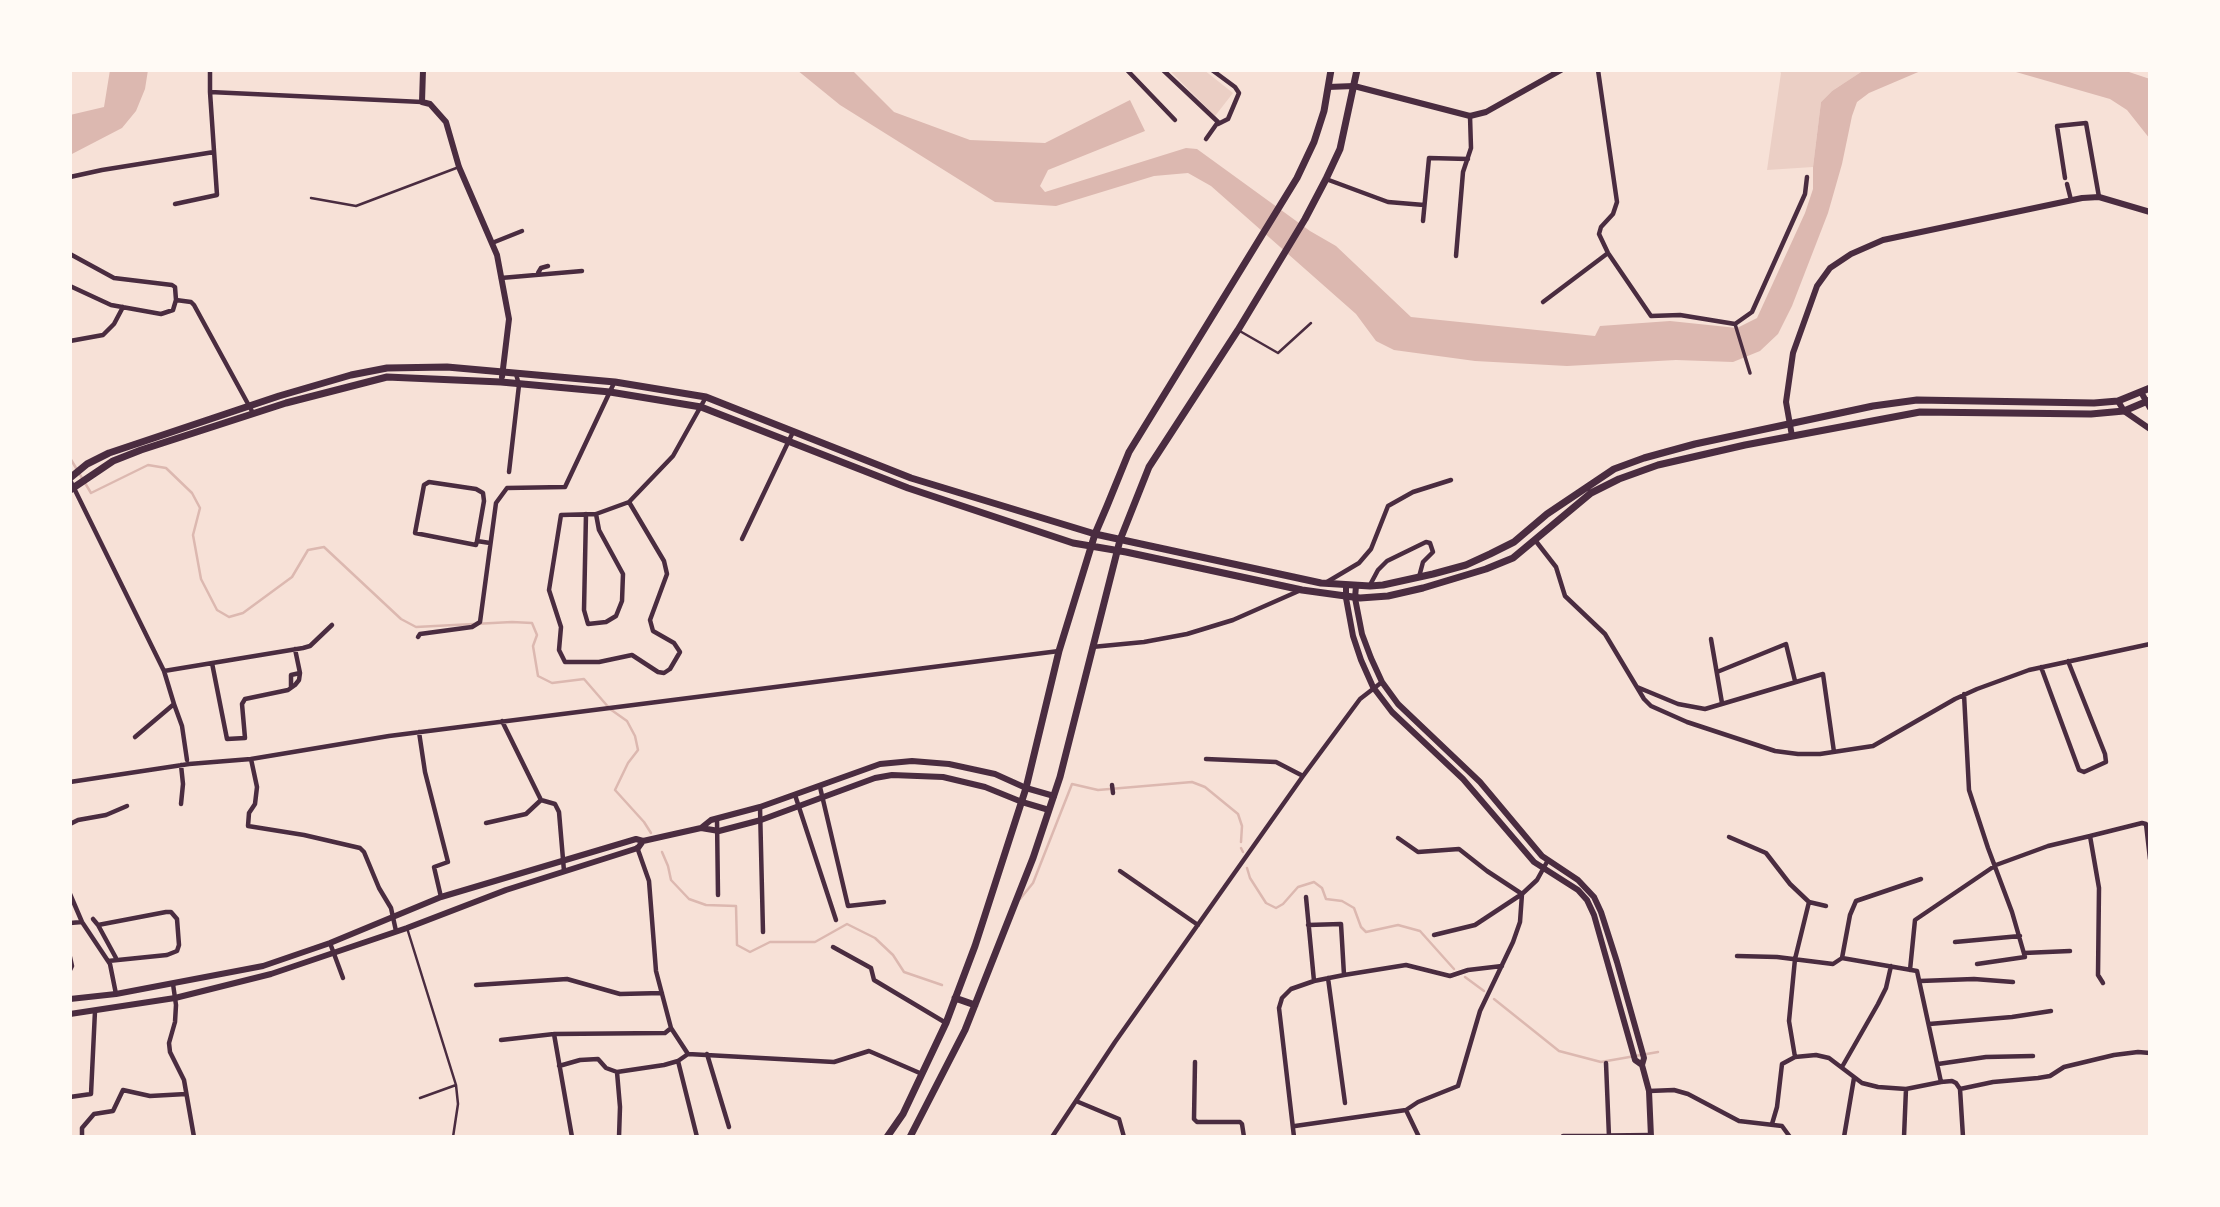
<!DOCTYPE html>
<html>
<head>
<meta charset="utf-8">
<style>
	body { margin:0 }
	#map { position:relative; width:2220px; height:1207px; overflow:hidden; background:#f7e1d7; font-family:Raleway,sans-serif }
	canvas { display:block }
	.frame { position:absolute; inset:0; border:72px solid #fffaf5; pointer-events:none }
</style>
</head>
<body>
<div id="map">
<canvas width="2220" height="1207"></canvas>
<div class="frame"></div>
</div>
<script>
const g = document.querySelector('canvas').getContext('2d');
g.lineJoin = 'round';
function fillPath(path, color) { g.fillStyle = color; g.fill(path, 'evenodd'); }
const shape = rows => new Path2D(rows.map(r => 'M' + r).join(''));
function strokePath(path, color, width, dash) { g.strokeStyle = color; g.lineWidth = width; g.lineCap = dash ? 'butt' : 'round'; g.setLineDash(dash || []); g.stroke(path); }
const green = shape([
	[1169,70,1204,70,1233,93,1215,116],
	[1779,70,1864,70,1832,91,1821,102,1813,167,1767,170,1781,73]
]);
const water = shape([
	[110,70,148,70,145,89,136,111,122,128,70,155,70,115,104,107],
	[797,70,852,70,894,112,970,140,1045,143,1130,100,1145,131,1048,170,1040,186,1045,192,1186,148,1197,149,1310,231,1336,246,1411,317,1595,336,1600,326,1670,321,1737,328,1757,318,1805,213,1813,189,1813,167,1821,102,1832,91,1864,70,1923,70,1869,93,1857,102,1852,116,1842,164,1828,213,1792,306,1778,334,1760,351,1733,362,1676,360,1567,366,1475,361,1394,350,1376,341,1356,314,1211,186,1188,173,1154,176,1056,206,995,202,840,105],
	[2009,70,2123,70,2150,79,2150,139,2127,110,2110,99]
]);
const stream = shape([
	[70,458,91,493,148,465,166,468,192,493,200,508,193,535,201,579,217,610,229,617,243,613,292,577,308,550,324,547,401,619,416,627,512,622,532,623,537,635,533,646,538,676,552,683,584,679,610,709,627,721,635,736,638,750,628,763,615,790,644,822,651,833],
	[1241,848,1243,852],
	[662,852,668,866,671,880,689,899,706,905,736,906,737,945,750,952,770,942,815,942,847,924,875,938,893,955,904,972,942,985],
	[1247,868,1250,878,1266,903,1276,908,1283,904,1298,887,1314,882,1322,888,1326,899,1342,901,1354,908,1361,927,1366,932,1398,925,1420,931,1454,969],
	[1020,899,1033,883,1072,784,1098,790,1192,782,1205,787,1238,814,1242,826,1241,842],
	[1465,977,1484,991],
	[1494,999,1559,1051,1601,1062,1658,1052]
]);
const service = shape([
	[311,198,356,206,459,167],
	[1238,330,1278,353,1311,323],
	[407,928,456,1085,458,1104,453,1137],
	[420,1098,456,1085]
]);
const pedestrian = shape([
	[1735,324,1750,373]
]);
const minor = shape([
	[210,70,210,92,422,102],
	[1127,70,1175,120],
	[1163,70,1218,122,1206,139],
	[1212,70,1235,87,1239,93,1228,119,1218,124],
	[1598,70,1617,202,1613,214,1601,227,1599,234,1608,253,1651,316,1680,315,1735,324,1752,312,1805,194,1807,177],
	[70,177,102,170,214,152],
	[2065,178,2057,126,2086,123,2099,197],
	[1326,179,1388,202,1424,205],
	[2067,184,2071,200],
	[175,204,217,195,210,92],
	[1423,221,1429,158,1468,159],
	[492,243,522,231],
	[70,254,114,278,172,285,175,287,176,300,173,310,161,314,111,305,70,286],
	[1456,256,1463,172,1471,148,1470,116],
	[538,273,541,268,548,266],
	[501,278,582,271],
	[176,300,191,302,194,305,253,413],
	[1543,302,1608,253],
	[70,341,103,335,114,324,123,307],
	[509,472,519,385,516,374],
	[70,480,164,671,174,704,135,737],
	[629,502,664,561,667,574,650,620,653,631,674,643,680,652,670,669,664,673,658,672,632,655,599,662,565,662,559,650,561,627,549,590,561,515,596,514,629,502,673,456,706,397],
	[586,514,584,610,588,624,606,622,616,616,622,601,623,574,599,530,596,514],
	[742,539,793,432],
	[1535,540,1556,567,1565,596,1605,634,1644,699,1651,706,1687,722,1775,751,1798,754,1820,754,1873,746,1955,699,1977,689,2029,670,2150,644],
	[477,541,484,501,483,493,476,489,429,482,424,485,415,533,476,545,477,541,490,543],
	[1327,582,1359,563,1371,549,1388,506,1413,492,1451,480],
	[1370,585,1378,570,1387,561,1426,542,1430,543,1433,552,1423,562,1419,577],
	[418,637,420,634,472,627,480,622,496,503,507,488,565,487,614,383],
	[1711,639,1722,703],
	[1092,647,1144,642,1187,634,1233,620,1301,590],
	[212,663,227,739,245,738,242,704,245,699,288,690,295,685,299,680,300,673,295,649],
	[2041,667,2079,770,2084,772,2106,762,2105,754,2068,661],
	[164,671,303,648,310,646,332,625],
	[1717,672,1786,644,1795,681],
	[291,687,291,675,300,673],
	[1637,687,1678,704,1705,709,1823,674,1834,752],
	[1964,694,1969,790,1988,848,2012,912,2025,957,1977,964],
	[174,704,182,726,187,760],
	[502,721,541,800,555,804,559,812,564,871],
	[419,732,425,772,448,862,434,867,441,897],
	[251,759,257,787,255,804,249,813,248,826,304,835,360,848,364,852,379,888,391,908,396,931],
	[1206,759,1276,762,1303,776],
	[181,765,183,784,181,804],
	[70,782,189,764,251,759,389,736,1059,651],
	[1112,785,1113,793],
	[820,787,848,906,884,902],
	[795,795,836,920],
	[760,807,763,932],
	[717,819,718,895],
	[486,823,526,814,541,800],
	[70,824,78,820,106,815,127,806],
	[2090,836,2142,823,2146,824,2150,859],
	[1729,837,1766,853,1790,884,1809,902,1826,906],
	[1398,838,1418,852,1459,849,1487,871,1522,894,1475,925,1434,935],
	[637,847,649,881,656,971,671,1028,688,1054,834,1062,869,1051,922,1074],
	[1120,871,1198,925],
	[70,894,82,922,110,964,116,994],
	[93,919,98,925,166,912,171,912,177,919,179,945,177,951,167,955,108,961],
	[70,923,82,922],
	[98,925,116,958],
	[1308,925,1341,924,1344,975,1314,981],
	[1955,942,2020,936],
	[330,943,343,978],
	[833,947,871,968,874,980,946,1023],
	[2024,953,2070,951],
	[1737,956,1777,957,1833,964,1842,958,1917,971,1941,1082],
	[70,957,72,966,70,970],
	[1842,958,1850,915,1856,901,1921,879],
	[1910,970,1915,920,1996,865,2048,846,2090,836,2099,888,2098,975,2103,983],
	[1344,975,1406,965,1450,976,1468,970,1502,966],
	[1328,978,1345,1103],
	[1920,981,1974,979,2013,982],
	[173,984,176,1005,175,1022,169,1043,170,1052,184,1080,194,1137],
	[476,985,567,979,620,994,662,993],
	[1929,1024,2012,1017,2051,1011],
	[554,1034,572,1137],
	[501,1040,554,1034,665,1033,671,1028],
	[707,1054,729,1127],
	[1795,1057,1789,1021,1795,959,1809,902],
	[678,1061,697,1137],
	[1195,1062,1194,1119,1197,1122,1240,1122,1242,1124,1244,1137],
	[1606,1063,1609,1137],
	[1938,1064,1986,1057,2033,1056],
	[559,1066,580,1060,598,1059,606,1068,617,1072,664,1065,678,1061,688,1054],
	[1842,1067,1878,1004,1886,988,1891,966],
	[617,1072,620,1107,619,1137],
	[1960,1089,1993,1082,2038,1078,2050,1076,2064,1067,2114,1055,2138,1052,2150,1053],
	[1649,1091,1674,1090,1688,1094,1739,1121,1782,1126,1790,1137],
	[70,1097,91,1094,95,1011],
	[1076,1101,1119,1119,1124,1137],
	[1406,1110,1419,1137],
	[1772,1124,1777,1107,1782,1064,1795,1057,1816,1055,1829,1058,1862,1083,1878,1087,1906,1089,1941,1082,1952,1081,1956,1083,1960,1089,1963,1137],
	[1295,1126,1406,1110,1418,1102,1458,1086,1480,1011,1513,942,1520,922,1522,894,1537,880,1548,860],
	[1563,1136,1651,1135],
	[82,1137,82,1128,94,1114,113,1111,123,1090,150,1096,186,1094],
	[1052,1137,1115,1042,1303,776,1360,699,1382,682],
	[1294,1137,1279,1008,1282,998,1291,989,1314,981,1306,897],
	[1844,1137,1854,1078],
	[1904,1137,1906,1089]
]);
const tertiary = shape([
	[423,70,422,102,430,104,446,122,459,167,497,255,509,319,502,377],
	[1328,87,1354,86,1470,116,1486,112,1561,70],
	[2141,392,2150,408],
	[2118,401,2124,411,2150,429],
	[1792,436,1786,402,1793,353,1817,286,1830,268,1851,254,1883,240,2082,198,2099,197,2150,212],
	[701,828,719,831,761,820,875,778,892,775,943,777,985,787,1022,802,1049,810],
	[70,999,116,994,263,966,330,943,441,897,636,839,643,841,701,828,711,820,760,807,880,764,912,761,949,764,995,774,1026,788,1054,796],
	[70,1014,175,998,271,974,407,928,506,890,638,848,643,841]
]);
const secondary = shape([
	[1346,586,1346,598,1353,636,1361,660,1373,687,1392,712,1463,779,1534,862,1578,890,1587,900,1594,915,1635,1060,1642,1065],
	[1356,586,1355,598,1362,634,1371,658,1382,682,1398,704,1480,782,1542,856,1578,880,1594,897,1601,912,1617,962,1644,1058,1642,1065,1649,1091,1651,1137]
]);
const primary = shape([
	[70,478,87,464,109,453,279,396,351,375,387,368,447,367,615,382,706,397,911,478,1095,534,1321,583,1370,586,1383,585,1433,574,1466,565,1490,554,1514,542,1547,514,1614,469,1644,458,1695,444,1873,406,1917,400,2094,403,2118,401,2150,388],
	[70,490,113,461,141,450,286,403,387,377,501,382,610,392,701,407,908,488,1073,543,1126,552,1302,590,1360,598,1388,596,1423,588,1486,569,1513,558,1591,493,1619,479,1658,465,1745,445,1920,412,2091,414,2124,411,2150,400],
	[955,998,975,1005],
	[887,1137,903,1114,946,1023,975,946,1026,788,1059,651,1095,534,1107,506,1129,452,1297,178,1314,142,1324,111,1331,70],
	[910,1137,965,1030,1033,858,1060,777,1120,540,1149,467,1238,330,1305,219,1326,179,1340,149,1357,70]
]);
fillPath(green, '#ebcfc5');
fillPath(water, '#dcb8b0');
strokePath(stream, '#dcb8b0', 2.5);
strokePath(service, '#4a2c40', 2.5);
strokePath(pedestrian, '#4a2c40', 3.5);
strokePath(minor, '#4a2c40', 4.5);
strokePath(tertiary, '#4a2c40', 6);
strokePath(secondary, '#4a2c40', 6);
strokePath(primary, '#4a2c40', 7);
</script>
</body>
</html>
